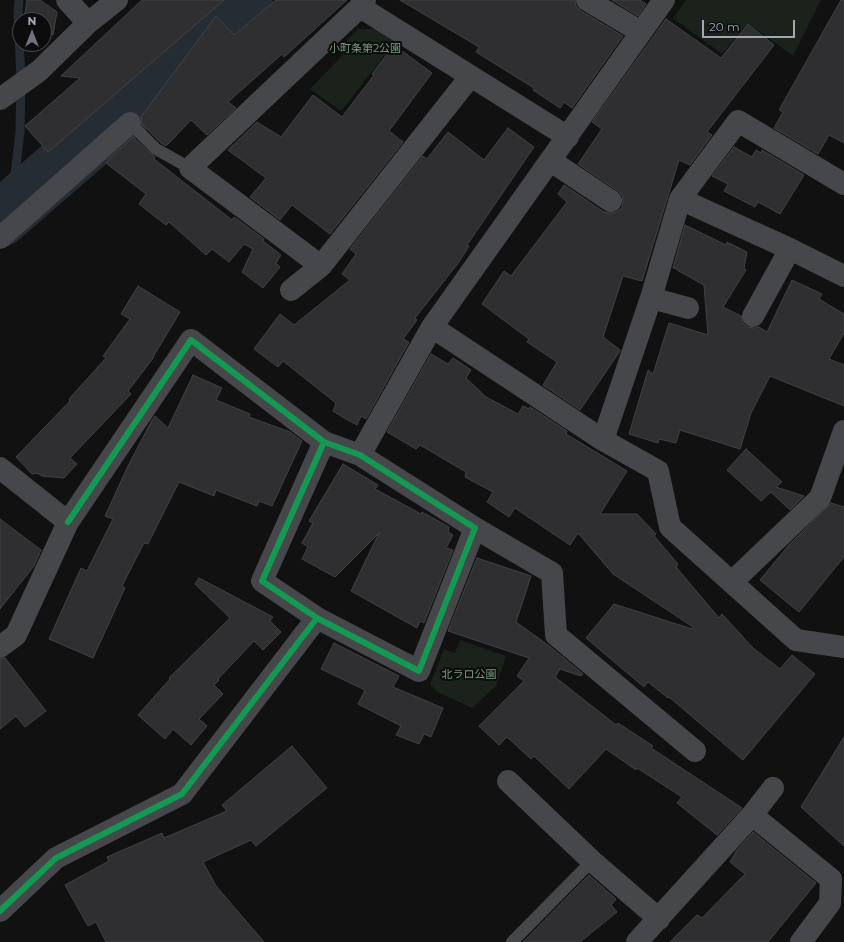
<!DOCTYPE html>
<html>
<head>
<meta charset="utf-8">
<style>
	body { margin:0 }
	#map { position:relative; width:844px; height:942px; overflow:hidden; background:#111112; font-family:Montserrat,sans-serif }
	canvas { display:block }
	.north { position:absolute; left:12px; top:12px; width:40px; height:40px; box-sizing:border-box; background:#0c0c0d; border:1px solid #484a4f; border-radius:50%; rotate:0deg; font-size:11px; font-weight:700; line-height:16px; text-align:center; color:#a2a7b3 }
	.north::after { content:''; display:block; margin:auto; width:14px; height:18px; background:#6f727b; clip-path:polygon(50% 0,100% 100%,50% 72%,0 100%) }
	.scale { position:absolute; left:702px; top:20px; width:93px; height:18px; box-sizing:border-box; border:2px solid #a2a7b3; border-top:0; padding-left:5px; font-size:12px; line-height:14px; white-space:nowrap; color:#a2a7b3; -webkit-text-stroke:3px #0c0c0d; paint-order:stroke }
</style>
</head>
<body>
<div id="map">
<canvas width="844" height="942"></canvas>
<div class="north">N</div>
<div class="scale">20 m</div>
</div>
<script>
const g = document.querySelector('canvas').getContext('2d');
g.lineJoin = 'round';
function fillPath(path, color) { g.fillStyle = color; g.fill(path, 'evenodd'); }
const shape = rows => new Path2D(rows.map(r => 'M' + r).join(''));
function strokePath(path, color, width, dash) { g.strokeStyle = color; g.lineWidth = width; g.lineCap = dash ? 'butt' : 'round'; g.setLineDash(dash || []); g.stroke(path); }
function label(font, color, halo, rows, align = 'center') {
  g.font = font + ' Montserrat,"Noto Sans JP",sans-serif'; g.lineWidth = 4; g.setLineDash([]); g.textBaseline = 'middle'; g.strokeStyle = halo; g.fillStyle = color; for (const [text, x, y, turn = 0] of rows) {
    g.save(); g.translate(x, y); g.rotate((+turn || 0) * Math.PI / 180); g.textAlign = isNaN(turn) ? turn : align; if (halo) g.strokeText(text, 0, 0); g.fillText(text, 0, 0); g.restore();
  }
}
const green = shape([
	[686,0,821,0,793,56,748,23,722,54,673,18],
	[358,29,377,29,395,42,341,111,310,89,343,55,338,50],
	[460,640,506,656,496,686,472,708,437,692,430,684,444,649,455,653]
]);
const stream = shape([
	[16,205,14,182,20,132,21,79,18,14,19,0]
]);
const river = shape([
	[0,219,235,15,245,0]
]);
const building = shape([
	[27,0,40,0,57,12,53,35,44,34,44,20,24,20,27,0],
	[142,0,224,0,48,152,25,126,80,78,61,76,142,0],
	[276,0,347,0,284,57,282,54,228,102,236,108,207,135,191,120,166,146,161,143,142,124,141,117,216,16,234,35,276,0],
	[400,0,575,0,576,6,581,11,623,36,572,108,564,102,560,108,533,90,534,88,476,52,479,47,400,0],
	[612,0,640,0,646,4,638,16,612,0],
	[841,0,844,0,844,143,829,135,818,154,774,128,783,112,779,110,841,0],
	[666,19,721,58,748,24,774,45,707,132,712,135,690,165,679,160,642,281,623,276,603,337,620,350,620,351,580,410,543,385,557,362,527,342,529,339,482,304,504,271,511,276,567,202,558,194,564,185,604,212,610,213,616,212,622,208,623,201,622,195,618,191,578,164,602,129,592,122,666,19],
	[394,45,432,73,389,131,403,142,330,234,292,205,280,220,250,197,266,178,228,150,257,122,281,137,313,95,342,117,374,75,372,74,394,45],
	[508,128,534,147,467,245,469,246,459,262,415,318,417,320,403,339,409,342,366,419,361,416,357,425,344,418,333,411,336,403,283,361,278,367,254,349,280,314,294,325,350,280,342,274,356,254,350,249,423,156,427,159,448,132,484,160,508,128],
	[133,137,155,157,154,159,232,220,234,217,264,239,263,241,281,255,276,263,280,267,263,288,242,272,253,249,244,244,229,262,212,249,206,255,169,222,166,225,139,204,146,194,106,163,112,156,133,137],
	[734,147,752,157,756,150,761,153,762,150,804,175,780,214,758,202,755,207,724,191,728,184,712,176,734,147],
	[685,225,726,245,727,242,747,252,744,268,746,270,723,307,741,316,743,323,747,327,754,328,759,327,767,332,792,280,822,294,819,299,844,314,844,333,829,359,844,365,844,406,770,376,751,413,740,449,680,430,676,443,659,439,658,443,629,434,648,370,653,374,669,323,708,335,704,285,677,270,678,269,673,268,685,225],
	[138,286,180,312,153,357,154,357,128,391,131,394,70,458,77,464,64,478,42,476,37,473,32,474,16,457,70,401,69,399,106,358,103,356,130,319,121,314,138,286],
	[431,354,448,364,453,358,471,370,466,378,486,397,518,414,523,406,529,409,530,407,567,431,566,434,627,471,600,514,637,514,656,534,654,536,678,564,676,567,719,618,722,614,753,648,780,669,792,655,815,674,743,760,669,697,668,698,648,682,644,687,586,638,614,604,692,629,693,627,613,574,578,533,570,545,515,508,509,517,487,502,493,492,465,477,466,472,420,445,416,449,387,432,431,354],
	[193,375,222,388,216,400,250,414,249,417,290,432,302,441,272,506,259,501,257,506,216,490,214,496,179,482,148,544,144,543,122,586,125,588,93,658,49,639,81,568,87,571,113,519,105,516,128,466,152,420,155,416,168,428,193,375],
	[746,449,782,482,776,487,804,496,790,510,771,492,761,501,727,470,746,449],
	[343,464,378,485,375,489,421,514,422,512,449,527,448,532,453,535,446,548,453,550,424,623,420,621,417,628,351,591,379,533,335,577,302,559,308,547,302,543,313,523,309,521,343,464],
	[831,503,844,507,844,557,799,612,760,580,789,545,831,503],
	[0,519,41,550,34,566,0,609,0,519],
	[477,558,531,576,516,622,548,645,583,674,581,676,560,669,555,677,616,725,618,723,653,746,651,748,742,808,717,835,677,803,682,797,637,768,636,770,606,749,569,789,534,756,531,759,507,737,499,745,479,726,524,681,517,676,529,658,448,631,477,558],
	[199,578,273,617,270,621,281,632,263,650,254,641,218,679,219,680,214,685,223,694,199,719,207,726,191,745,173,729,165,739,138,715,170,679,169,678,230,618,195,584,199,578],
	[334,643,399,676,393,687,443,708,431,737,424,734,419,744,396,735,401,726,358,704,365,690,321,669,334,643],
	[5,658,46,711,25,727,16,716,0,729,0,659,5,658],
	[844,737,844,846,801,807,844,737],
	[292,746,327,788,256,846,251,840,203,862,216,886,264,942,106,942,96,922,88,926,65,885,109,861,107,857,162,833,164,838,227,811,222,805,292,746],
	[753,832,816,883,768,942,670,942,697,915,702,918,745,874,730,862,737,850,753,832],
	[589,875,616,899,611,905,617,912,580,942,523,942,589,875]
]);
const service = shape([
	[130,123,156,149,190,168],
	[512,942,592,861]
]);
const minor = shape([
	[67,0,88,23],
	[365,0,360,7,190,168,321,266,470,77],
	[587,0,641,32],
	[360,7,568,137],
	[0,99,39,71,88,23,117,0],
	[551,161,611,201],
	[680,199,790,249,844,276],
	[0,238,130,123],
	[291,290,321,266],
	[651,298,688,308],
	[753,316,790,249],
	[432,327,603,440,658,471,670,527,796,640,844,647],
	[603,440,651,298,680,199,738,121,844,184],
	[360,455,432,327,664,0],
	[0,468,68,522,16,635,0,647],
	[68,522,191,340,324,442,360,455,475,528,419,671,317,618],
	[475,528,552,573,556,635,695,751],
	[732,582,820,498,844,431],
	[508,781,592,861,659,919],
	[752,815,773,788],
	[0,911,56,858,182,794,317,618,262,581,324,442],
	[637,942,752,815,831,879,830,903,801,942]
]);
const cycleway = shape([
	[68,522,191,340,324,442,360,455,475,528,419,671,317,618],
	[0,911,56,858,182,794,317,618,262,581,324,442]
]);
const parkNames = [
	["小町条第2公園",365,49],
	["北ラロ公園",469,675]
];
fillPath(green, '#1b221c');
strokePath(stream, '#262c33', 9);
strokePath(river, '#262c33', 56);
fillPath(building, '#2f2f31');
strokePath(building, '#404246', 1);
strokePath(service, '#46474a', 12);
strokePath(minor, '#46474a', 22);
strokePath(cycleway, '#139951', 6);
label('11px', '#799e7c', '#0c0c0d', parkNames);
</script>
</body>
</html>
